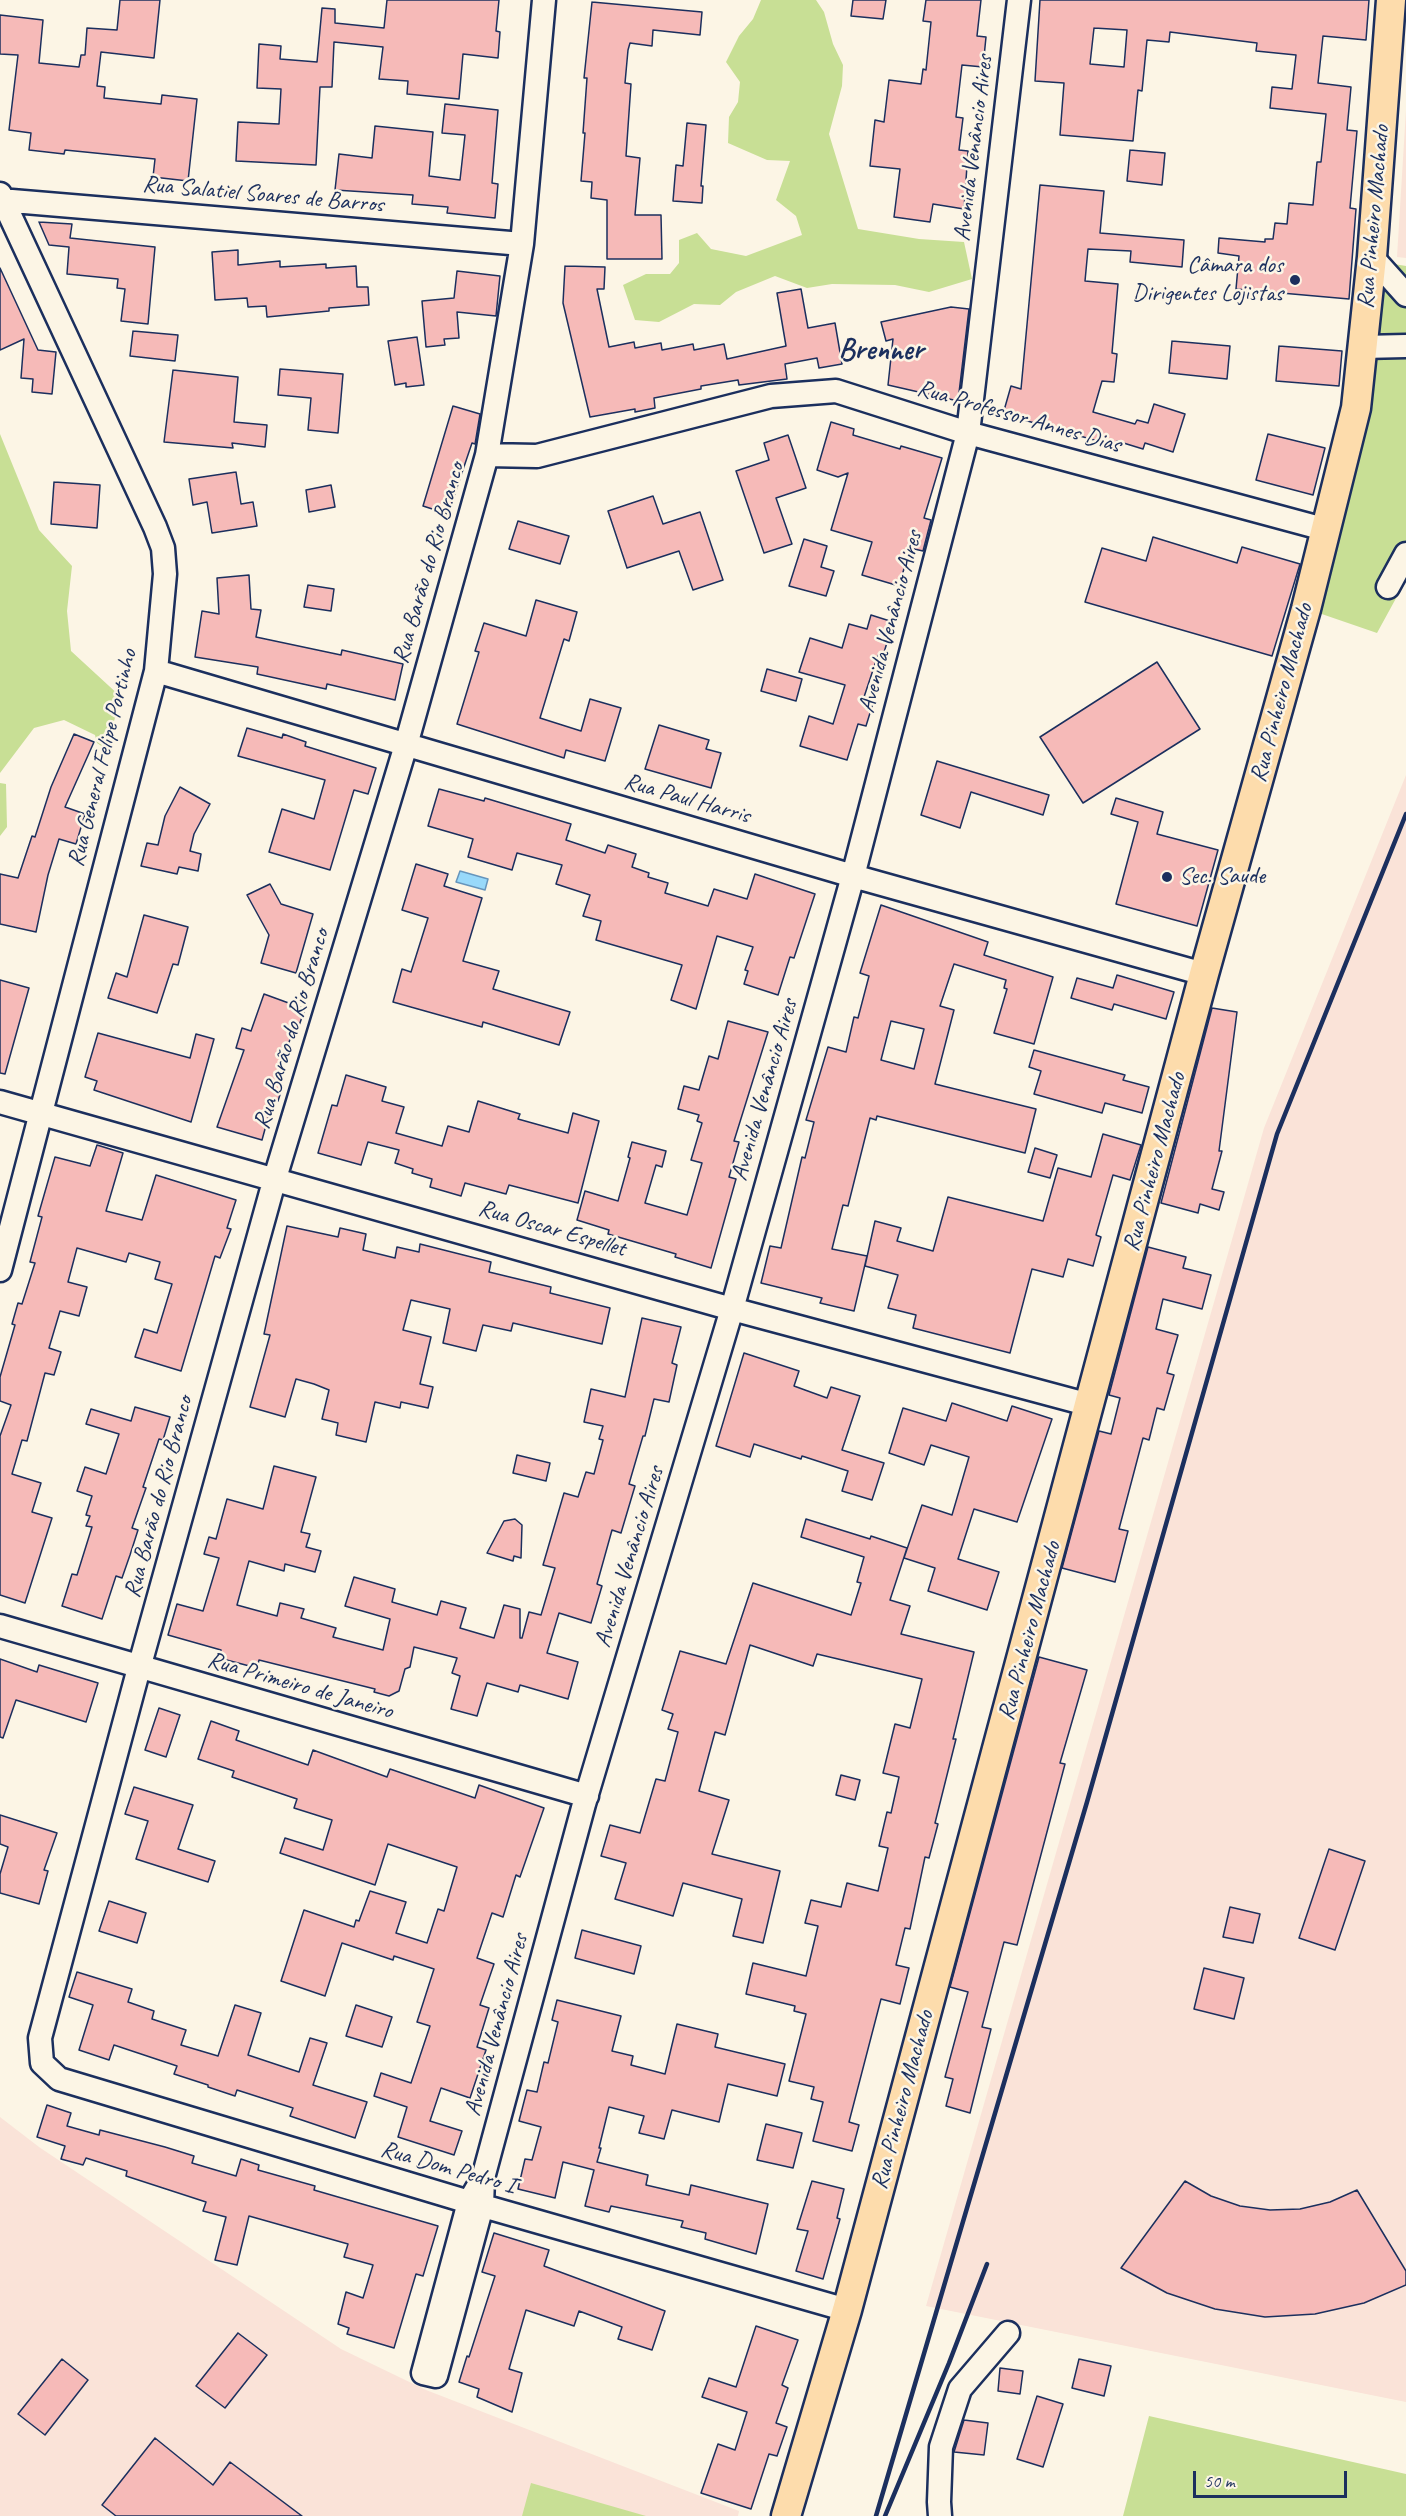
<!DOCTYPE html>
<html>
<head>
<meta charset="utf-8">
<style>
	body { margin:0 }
	#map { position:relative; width:1406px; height:2516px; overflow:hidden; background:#fcf5e5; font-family:Caveat,sans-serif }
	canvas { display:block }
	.scale { position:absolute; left:1193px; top:2471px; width:154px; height:27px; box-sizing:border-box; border:3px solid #1b2f5e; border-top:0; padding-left:8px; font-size:18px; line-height:21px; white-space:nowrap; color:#1b2f5e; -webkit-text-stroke:4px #fcf5e5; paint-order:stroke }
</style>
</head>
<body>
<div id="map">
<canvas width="1406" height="2516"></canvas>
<div class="scale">50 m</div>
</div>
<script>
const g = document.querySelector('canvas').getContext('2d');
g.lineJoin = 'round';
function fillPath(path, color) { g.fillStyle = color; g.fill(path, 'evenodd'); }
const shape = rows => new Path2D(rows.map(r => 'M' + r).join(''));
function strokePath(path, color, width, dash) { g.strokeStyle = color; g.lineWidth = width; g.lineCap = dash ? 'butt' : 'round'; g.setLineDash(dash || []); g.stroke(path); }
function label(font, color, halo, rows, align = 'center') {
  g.font = font + ' Caveat,sans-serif'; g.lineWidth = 5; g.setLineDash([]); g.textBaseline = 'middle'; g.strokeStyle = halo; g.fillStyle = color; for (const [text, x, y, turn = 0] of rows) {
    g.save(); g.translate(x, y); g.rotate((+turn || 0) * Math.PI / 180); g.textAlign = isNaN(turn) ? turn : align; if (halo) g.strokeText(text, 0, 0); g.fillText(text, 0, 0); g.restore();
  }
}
const built = shape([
	[1406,110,1406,258,1397,257],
	[1406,775,1406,2402,926,2306,1264,1128],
	[0,2117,39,2147,341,2349,426,2390,739,2511,738,2516,0,2516]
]);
const green = shape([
	[761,0,816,0,824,12,833,44,843,65,842,86,829,134,858,229,919,239,964,242,972,279,929,292,895,285,832,284,807,288,775,276,736,292,720,305,694,304,659,322,635,320,623,285,646,274,670,274,679,263,679,240,697,233,711,249,746,256,802,235,796,216,776,200,790,161,767,160,728,143,729,117,738,102,740,82,726,62,739,36,753,19],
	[1382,262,1406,266,1406,580,1377,633,1313,611,1371,407],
	[0,434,39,530,72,566,67,611,71,651,121,697,106,749,97,743,95,735,64,720,34,728,0,773],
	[0,783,6,784,7,827,0,836],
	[1149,2416,1406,2474,1406,2516,1123,2516],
	[531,2483,646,2516,522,2516]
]);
const water = shape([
	[460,871,488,879,485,890,456,882,460,871]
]);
const building = shape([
	[120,0,160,0,154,58,101,52,97,86,105,87,104,98,161,104,162,95,197,99,188,181,153,177,155,159,65,150,64,154,29,150,31,133,9,130,18,55,0,54,0,15,43,20,39,63,79,67,81,55,85,55,87,28,117,30,120,0],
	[387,0,499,0,496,31,500,32,498,58,463,54,459,99,407,94,408,81,379,79,383,47,334,42,332,87,320,87,316,165,236,161,238,122,279,124,281,89,257,88,259,44,281,46,280,59,317,62,322,8,335,9,335,23,384,28,387,0],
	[853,0,886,0,883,19,851,16,853,0],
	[926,0,981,0,977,36,986,37,983,67,962,65,956,117,963,118,959,150,968,151,964,209,933,204,930,222,894,217,900,169,870,166,875,120,884,122,889,80,921,84,923,69,926,70,931,22,923,21,926,0],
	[1040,0,1369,0,1366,40,1323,36,1318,83,1351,87,1347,130,1357,131,1350,208,1356,209,1349,299,1236,289,1239,256,1218,253,1219,238,1265,242,1265,239,1273,239,1275,223,1287,224,1289,203,1313,205,1317,162,1321,162,1326,114,1270,108,1272,87,1292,89,1296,55,1256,51,1257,43,1170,32,1169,42,1147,40,1142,91,1138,90,1133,141,1060,135,1064,83,1035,81,1040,0],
	[1094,28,1127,30,1124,67,1090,64,1094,28],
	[592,2,702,12,700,35,653,30,652,46,630,43,628,50,625,83,631,84,626,156,640,158,635,215,661,215,662,259,607,259,607,200,591,198,592,182,581,181,585,133,583,133,587,78,584,78,592,2],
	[445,104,498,110,492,183,498,184,495,218,447,213,448,207,412,204,413,195,335,190,339,154,372,158,375,126,433,132,429,176,460,180,465,135,442,133,445,104],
	[687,123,706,125,701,186,703,186,702,203,673,201,676,165,683,166,687,123],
	[1130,150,1165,153,1162,185,1127,181,1130,150],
	[1040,185,1104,191,1100,233,1184,240,1182,267,1130,262,1131,251,1088,249,1085,281,1118,284,1112,353,1117,354,1114,382,1102,381,1093,412,1135,424,1137,420,1148,423,1154,404,1185,414,1173,452,1145,443,1143,449,1117,441,1115,446,1003,414,1011,386,1021,389,1040,185],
	[39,222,72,224,70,238,155,247,148,324,121,321,125,289,117,288,118,279,67,274,69,247,49,245,39,222],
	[238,250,238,265,280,261,280,267,326,264,326,268,356,266,357,287,368,287,369,305,329,308,329,311,267,317,266,306,248,307,247,298,215,300,212,252,238,250],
	[565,266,605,267,604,289,597,289,609,347,634,342,635,348,661,343,662,350,693,344,694,350,724,344,727,359,786,346,777,293,801,289,808,328,835,323,842,364,819,368,817,358,785,364,787,379,739,385,738,380,701,386,701,389,654,398,655,408,635,412,635,409,590,417,563,303,565,266],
	[0,268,38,350,56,352,52,394,32,392,33,379,21,378,24,339,0,350,0,268],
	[457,271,500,276,496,316,457,312,459,338,444,339,445,345,426,347,422,301,454,298,457,271],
	[951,307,969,309,958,401,888,385,893,339,886,341,881,322,951,307],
	[133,331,178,335,175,361,130,356,133,331],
	[417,337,424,385,406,387,406,383,395,385,388,341,417,337],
	[1172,341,1230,346,1227,379,1169,373,1172,341],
	[1279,346,1342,351,1339,386,1276,381,1279,346],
	[280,369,343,374,338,433,308,430,311,398,278,395,280,369],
	[173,370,238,377,234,422,267,425,265,447,232,443,233,448,164,442,173,370],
	[453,406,480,414,475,444,472,443,448,514,423,506,453,406],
	[831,422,854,429,853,435,900,449,901,446,942,458,924,518,931,520,923,551,910,548,899,586,862,575,872,542,831,530,848,473,838,477,817,470,831,422],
	[1268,434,1325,448,1313,495,1256,480,1268,434],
	[788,435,806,488,776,498,792,544,764,553,736,471,769,460,764,443,788,435],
	[236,472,241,504,253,502,257,526,212,533,207,502,193,505,189,479,236,472],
	[54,482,100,485,97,528,51,524,54,482],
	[331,485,335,507,309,512,306,490,331,485],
	[653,496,663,524,700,512,723,580,693,590,679,551,627,568,608,511,653,496],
	[518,521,569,536,560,564,509,549,518,521],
	[1153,537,1237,563,1242,547,1300,564,1272,656,1085,602,1102,548,1146,561,1153,537],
	[804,539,827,546,821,567,834,571,826,596,789,586,804,539],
	[249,575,251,609,261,610,256,637,341,655,342,650,403,664,395,700,327,684,326,689,257,674,258,667,195,657,202,611,219,614,217,578,249,575],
	[308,585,334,589,331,611,304,607,308,585],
	[536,600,577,612,569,641,564,639,540,718,581,731,590,699,621,708,605,761,566,750,564,758,457,724,479,652,475,651,484,623,526,636,536,600],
	[871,615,893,622,883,656,878,655,864,697,874,700,866,726,858,724,847,760,800,746,809,716,833,724,845,685,799,672,810,638,842,648,849,624,867,629,871,615],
	[1157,662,1200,729,1083,803,1040,737,1157,662],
	[767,669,802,679,796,701,761,691,767,669],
	[659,725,709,740,706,749,721,753,711,788,645,769,659,725],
	[247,728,282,738,283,734,306,742,305,746,376,768,368,794,354,790,330,870,269,852,282,809,314,819,325,780,238,756,247,728],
	[74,734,94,742,65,807,85,814,76,844,59,839,48,875,36,932,0,924,0,874,18,878,32,836,35,837,51,787,74,734],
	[937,761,1049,795,1043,815,971,792,960,828,921,815,937,761],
	[180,787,210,804,194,834,190,851,201,854,198,871,179,867,177,874,141,866,147,843,158,845,165,816,180,787],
	[439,789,484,801,485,798,571,824,566,840,605,853,608,845,636,854,632,867,649,873,648,877,668,883,665,893,708,906,714,889,747,899,755,874,815,894,794,958,790,957,778,995,744,984,748,971,745,970,753,947,717,936,696,1009,671,1000,682,965,596,940,601,921,583,916,590,895,556,884,562,865,517,853,512,870,468,857,473,839,428,826,439,789],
	[1116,798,1163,812,1157,834,1218,850,1197,926,1116,904,1138,822,1111,814,1116,798],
	[416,864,448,874,444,886,482,898,463,961,499,971,493,989,570,1012,559,1045,483,1022,482,1027,393,1002,402,969,411,972,428,918,402,910,416,864],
	[270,884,281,904,313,914,296,973,261,963,269,935,247,895,270,884],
	[881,905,988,942,984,955,1053,977,1034,1044,994,1033,1007,989,1004,988,1006,980,954,964,940,1006,954,1010,935,1084,1036,1109,1025,1153,877,1116,876,1120,870,1118,848,1206,843,1205,832,1249,867,1256,854,1311,820,1303,822,1298,761,1283,770,1246,781,1248,802,1157,805,1158,814,1122,806,1120,828,1047,846,1052,854,1017,858,1018,869,976,860,973,881,905],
	[891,1021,924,1029,914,1069,881,1060,891,1021],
	[144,915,188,927,178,965,173,964,157,1013,108,998,116,973,127,977,144,915],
	[1117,975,1174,992,1166,1019,1114,1004,1112,1010,1071,998,1077,978,1113,988,1117,975],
	[0,980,29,988,5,1074,0,1073,0,980],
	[264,994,305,1009,297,1031,293,1029,277,1083,283,1085,278,1101,273,1100,262,1140,217,1127,244,1050,236,1048,242,1028,251,1031,264,994],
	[1212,1008,1237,1012,1219,1151,1222,1151,1212,1189,1224,1192,1219,1210,1200,1204,1198,1213,1161,1203,1212,1008],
	[728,1021,768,1032,734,1141,739,1142,729,1177,736,1179,711,1268,675,1257,676,1254,608,1234,609,1230,577,1220,585,1191,618,1201,630,1158,628,1157,632,1142,666,1151,662,1167,656,1165,645,1203,687,1215,702,1163,691,1160,702,1123,697,1121,699,1115,678,1109,684,1086,699,1090,709,1056,718,1059,728,1021],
	[98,1033,190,1058,196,1034,214,1039,191,1122,94,1090,97,1081,85,1077,98,1033],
	[1034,1050,1125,1075,1123,1080,1149,1087,1142,1113,1105,1103,1102,1113,1034,1094,1041,1071,1029,1067,1034,1050],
	[346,1075,386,1087,382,1101,404,1107,396,1133,442,1146,448,1126,469,1132,478,1101,520,1114,518,1119,568,1133,573,1113,599,1121,578,1203,509,1185,506,1194,465,1183,461,1196,430,1187,432,1179,412,1173,413,1169,395,1163,399,1150,368,1142,361,1165,318,1153,332,1105,337,1106,346,1075],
	[1103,1134,1141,1145,1130,1180,1113,1175,1096,1235,1101,1237,1093,1266,1068,1259,1063,1277,1032,1269,1010,1353,913,1328,916,1315,888,1308,898,1275,865,1266,875,1221,901,1228,897,1241,933,1251,948,1197,1043,1221,1058,1168,1091,1177,1103,1134],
	[97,1145,123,1153,106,1211,142,1220,156,1175,236,1200,227,1228,231,1229,220,1258,215,1256,181,1371,135,1357,144,1329,157,1333,172,1284,155,1279,160,1262,129,1253,126,1262,77,1248,68,1282,87,1287,79,1316,60,1311,49,1348,61,1352,54,1375,45,1373,27,1441,22,1440,12,1474,41,1483,32,1512,52,1518,25,1603,0,1595,0,1436,11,1405,0,1401,0,1377,15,1325,12,1324,18,1303,22,1304,35,1263,30,1262,42,1217,38,1216,55,1157,90,1166,97,1145],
	[1035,1148,1057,1155,1050,1178,1028,1172,1035,1148],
	[287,1226,338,1237,340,1228,366,1234,363,1250,395,1258,397,1247,419,1252,420,1244,491,1262,489,1272,551,1287,550,1293,610,1308,602,1344,513,1323,511,1331,483,1325,476,1351,443,1343,450,1309,411,1300,403,1330,431,1337,420,1384,433,1387,428,1408,401,1402,400,1408,375,1402,366,1442,336,1435,338,1423,322,1419,329,1390,314,1384,296,1379,285,1417,250,1407,270,1335,264,1334,287,1226],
	[1148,1247,1186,1257,1183,1268,1211,1275,1202,1309,1163,1299,1156,1329,1178,1335,1167,1373,1174,1375,1164,1410,1157,1408,1149,1440,1143,1438,1119,1529,1128,1531,1115,1582,1062,1568,1099,1431,1111,1434,1120,1398,1109,1395,1148,1247],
	[642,1318,681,1327,672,1363,677,1365,669,1402,654,1399,645,1436,643,1436,629,1484,635,1486,621,1533,612,1530,597,1584,602,1586,591,1623,559,1613,547,1653,578,1662,568,1699,520,1685,518,1692,487,1683,477,1716,451,1709,460,1676,452,1673,457,1658,414,1647,410,1667,405,1669,399,1691,389,1696,374,1692,375,1689,259,1660,257,1668,219,1658,221,1650,168,1635,177,1604,203,1611,219,1558,204,1554,209,1537,216,1539,227,1499,263,1509,274,1466,316,1477,301,1532,310,1534,306,1547,321,1551,315,1572,285,1564,284,1571,249,1561,237,1605,277,1616,280,1603,304,1609,301,1618,336,1628,333,1637,383,1650,390,1619,345,1606,354,1577,395,1589,392,1602,437,1615,441,1601,466,1608,460,1628,494,1638,504,1605,520,1609,520,1638,522,1638,529,1612,541,1615,555,1568,543,1565,564,1493,578,1497,586,1472,594,1474,603,1440,599,1439,603,1426,584,1422,591,1389,625,1397,642,1318],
	[744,1353,799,1371,794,1386,827,1398,831,1387,860,1396,842,1450,884,1463,872,1500,842,1491,848,1471,802,1456,801,1459,754,1444,750,1457,716,1446,744,1353],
	[952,1403,1007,1421,1012,1406,1052,1419,1017,1522,974,1509,958,1559,999,1572,987,1610,928,1591,935,1568,904,1558,922,1505,952,1515,969,1457,931,1445,924,1465,889,1453,903,1408,946,1421,952,1403],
	[135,1407,170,1417,163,1440,159,1439,143,1487,146,1488,132,1528,138,1530,130,1555,122,1578,116,1576,102,1619,62,1606,72,1574,77,1575,92,1527,86,1526,90,1516,86,1515,92,1496,77,1491,85,1467,106,1474,119,1434,86,1424,91,1409,131,1421,135,1407],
	[517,1455,550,1463,546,1481,513,1473,517,1455],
	[515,1519,522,1525,521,1558,514,1556,513,1561,487,1553,504,1521,515,1519],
	[806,1519,870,1539,871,1536,907,1548,890,1600,910,1606,901,1634,974,1652,953,1739,956,1739,935,1823,938,1824,929,1858,925,1857,910,1929,905,1928,896,1965,909,1968,900,2004,881,1999,849,2122,859,2125,852,2151,813,2141,823,2102,811,2099,814,2087,789,2081,806,2014,794,2011,795,2006,746,1994,753,1963,806,1976,818,1926,805,1923,811,1900,841,1907,847,1883,878,1891,888,1848,879,1846,887,1812,891,1813,899,1777,883,1773,895,1724,910,1728,922,1679,817,1654,813,1666,750,1645,725,1735,715,1732,699,1791,729,1800,712,1854,780,1871,763,1943,733,1936,742,1899,683,1883,673,1916,615,1899,626,1863,601,1856,610,1825,640,1833,656,1779,665,1781,678,1732,668,1729,673,1714,662,1710,680,1651,726,1664,753,1583,851,1615,861,1583,857,1582,864,1557,801,1537,806,1519],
	[1039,1657,1087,1670,1060,1763,1065,1764,1017,1945,1004,1942,982,2027,991,2029,970,2113,946,2106,953,2079,945,2077,968,1992,950,1987,1039,1657],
	[0,1659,37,1672,39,1665,98,1683,86,1722,16,1700,3,1738,0,1737,0,1659],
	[159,1708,180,1715,166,1757,145,1750,159,1708],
	[211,1721,239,1731,236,1740,308,1765,313,1750,387,1777,390,1769,475,1798,479,1785,544,1808,520,1877,516,1875,503,1917,492,1913,477,1958,494,1964,480,2005,489,2008,477,2047,486,2050,470,2098,441,2088,430,2121,462,2131,454,2155,398,2137,407,2107,374,2096,381,2073,411,2083,430,2026,417,2022,434,1969,394,1956,393,1960,342,1943,325,1996,281,1981,304,1910,354,1927,356,1920,359,1921,370,1891,406,1902,396,1933,427,1943,438,1909,444,1911,457,1867,388,1844,375,1885,280,1853,285,1838,323,1850,332,1820,294,1808,297,1799,232,1777,234,1771,198,1759,211,1721],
	[841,1775,860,1780,855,1800,836,1795,841,1775],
	[134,1787,193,1805,178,1849,215,1861,208,1882,136,1859,148,1821,125,1814,134,1787],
	[0,1815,57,1833,44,1870,48,1871,39,1904,0,1893,0,1874,8,1847,0,1844,0,1815],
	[1329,1849,1365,1861,1335,1950,1299,1938,1329,1849],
	[109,1901,146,1913,137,1943,99,1931,109,1901],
	[1230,1907,1260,1914,1253,1943,1223,1937,1230,1907],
	[582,1930,641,1946,634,1974,575,1958,582,1930],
	[1204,1968,1244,1978,1234,2019,1194,2009,1204,1968],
	[77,1972,132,1989,128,2002,154,2011,152,2019,186,2030,181,2045,218,2056,235,2005,261,2013,248,2055,299,2072,310,2038,327,2043,313,2085,367,2102,355,2138,290,2116,293,2108,237,2090,235,2096,208,2087,208,2085,174,2074,177,2066,114,2045,109,2060,79,2050,93,2005,69,1997,77,1972],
	[557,2000,621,2016,612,2051,633,2056,631,2065,665,2074,677,2024,718,2034,715,2047,785,2064,777,2096,728,2084,719,2122,672,2110,664,2139,639,2133,644,2116,609,2107,599,2148,601,2148,597,2162,648,2175,646,2185,689,2195,691,2185,768,2204,756,2254,705,2239,706,2233,681,2227,683,2221,611,2206,609,2212,585,2206,594,2170,563,2162,555,2198,518,2189,525,2159,532,2160,541,2127,519,2121,527,2090,537,2092,544,2062,548,2063,558,2022,552,2020,557,2000],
	[356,2005,392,2017,382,2047,346,2036,356,2005],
	[47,2105,71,2113,67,2126,99,2135,100,2130,165,2147,194,2156,192,2163,236,2176,241,2159,259,2165,258,2170,315,2186,314,2190,438,2226,423,2276,416,2274,394,2348,347,2334,349,2328,338,2324,346,2292,363,2298,373,2265,344,2257,348,2244,249,2216,237,2265,215,2260,226,2217,203,2211,206,2202,126,2176,127,2171,86,2158,83,2165,61,2159,65,2146,37,2137,47,2105],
	[766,2124,802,2133,793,2168,757,2160,766,2124],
	[812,2181,844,2189,837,2218,840,2219,823,2279,796,2271,808,2231,797,2229,812,2181],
	[1185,2181,1211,2196,1240,2206,1270,2210,1300,2209,1330,2202,1357,2190,1406,2271,1406,2285,1364,2303,1315,2314,1265,2317,1215,2309,1167,2293,1121,2268,1185,2181],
	[494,2233,549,2250,544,2266,665,2311,652,2350,618,2339,622,2327,579,2311,574,2326,526,2310,509,2369,522,2373,512,2412,477,2397,479,2389,459,2382,467,2356,469,2357,495,2276,482,2272,494,2233],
	[756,2326,798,2340,782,2385,788,2388,776,2423,787,2427,777,2456,769,2454,751,2509,701,2493,718,2444,735,2450,747,2412,702,2397,709,2378,736,2387,756,2326],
	[238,2333,267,2355,225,2408,196,2386,238,2333],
	[62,2359,88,2380,45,2435,18,2414,62,2359],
	[1079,2359,1111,2366,1104,2396,1072,2388,1079,2359],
	[1000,2368,1023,2371,1020,2394,998,2391,1000,2368],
	[1037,2396,1063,2404,1043,2467,1017,2459,1037,2396],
	[964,2420,988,2423,984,2455,954,2452,964,2420],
	[155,2438,213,2485,230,2462,302,2516,116,2516,102,2505,155,2438]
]);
const minor = shape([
	[544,0,522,244,487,455,406,745,275,1178,139,1668,40,2038,42,2063,59,2079,469,2202,847,2310],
	[0,194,155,527,163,548,165,574,156,671,0,1270],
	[0,200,522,244],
	[1372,257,1406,295],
	[1363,347,1406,346],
	[487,455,537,456,771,396,836,391,968,433,1324,529],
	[1388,587,1406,554],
	[156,671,853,876,1204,974],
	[0,1102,732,1309,1090,1405],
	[0,1626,587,1796],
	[483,2178,469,2202,423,2373,436,2376,482,2206,483,2178,584,1804,732,1309,853,876,968,433,1019,0],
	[940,2516,939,2502,941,2447,960,2389,1008,2333]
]);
const major = shape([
	[786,2516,847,2310,1204,974,1306,609,1356,408,1372,257,1391,0]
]);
const rail = shape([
	[876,2516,1087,1802,1277,1134,1406,814],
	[885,2516,949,2363,987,2264]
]);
const markers = [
	[1295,280,6,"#1b2f5e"],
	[1167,877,6,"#1b2f5e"]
];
const streetNames = [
	["Avenida Venâncio Aires",974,148,-83],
	["Rua Salatiel Soares de Barros",263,195,5],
	["Rua Pinheiro Machado",1374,217,-85],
	["Rua Professor Annes Dias",1019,417,16],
	["Rua Barão do Rio Branco",429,563,-74],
	["Avenida Venâncio Aires",891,622,-75],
	["Rua Pinheiro Machado",1282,693,-75],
	["Rua General Felipe Portinho",103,758,-76],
	["Rua Paul Harris",687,799,16],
	["Rua Barão do Rio Branco",292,1029,-73],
	["Avenida Venâncio Aires",765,1090,-74],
	["Rua Pinheiro Machado",1155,1162,-75],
	["Rua Oscar Espellet",552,1229,16],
	["Rua Barão do Rio Branco",159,1497,-75],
	["Avenida Venâncio Aires",630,1557,-73],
	["Rua Pinheiro Machado",1030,1631,-75],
	["Rua Primeiro de Janeiro",300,1686,16],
	["Avenida Venâncio Aires",497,2025,-75],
	["Rua Pinheiro Machado",903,2100,-75],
	["Rua Dom Pedro I",448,2168,16]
];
const poiNames = [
	["Câmara dos",1283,266],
	["Dirigentes Lojistas",1283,294],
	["Sec. Saude",1179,877,"left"]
];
const districtNames = [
	["Brenner",881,351]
];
fillPath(built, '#fae3d8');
fillPath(green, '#c8df95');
fillPath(water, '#98d9fa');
strokePath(water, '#6695bc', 1.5);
fillPath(building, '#f6bab8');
strokePath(building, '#1b2f5e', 1.5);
strokePath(minor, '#1b2f5e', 27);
strokePath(major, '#1b2f5e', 33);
strokePath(minor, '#fcf5e5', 22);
strokePath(major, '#fddcac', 28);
strokePath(rail, '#1b2f5e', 4.5);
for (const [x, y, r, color] of markers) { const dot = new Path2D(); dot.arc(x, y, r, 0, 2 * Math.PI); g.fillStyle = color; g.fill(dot); strokePath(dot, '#fcf5e5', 2); }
label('24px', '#1b2f5e', '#fcf5e5', streetNames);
label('24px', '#1b2f5e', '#fcf5e5', poiNames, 'right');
label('bold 30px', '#1b2f5e', '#fcf5e5', districtNames);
</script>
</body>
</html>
